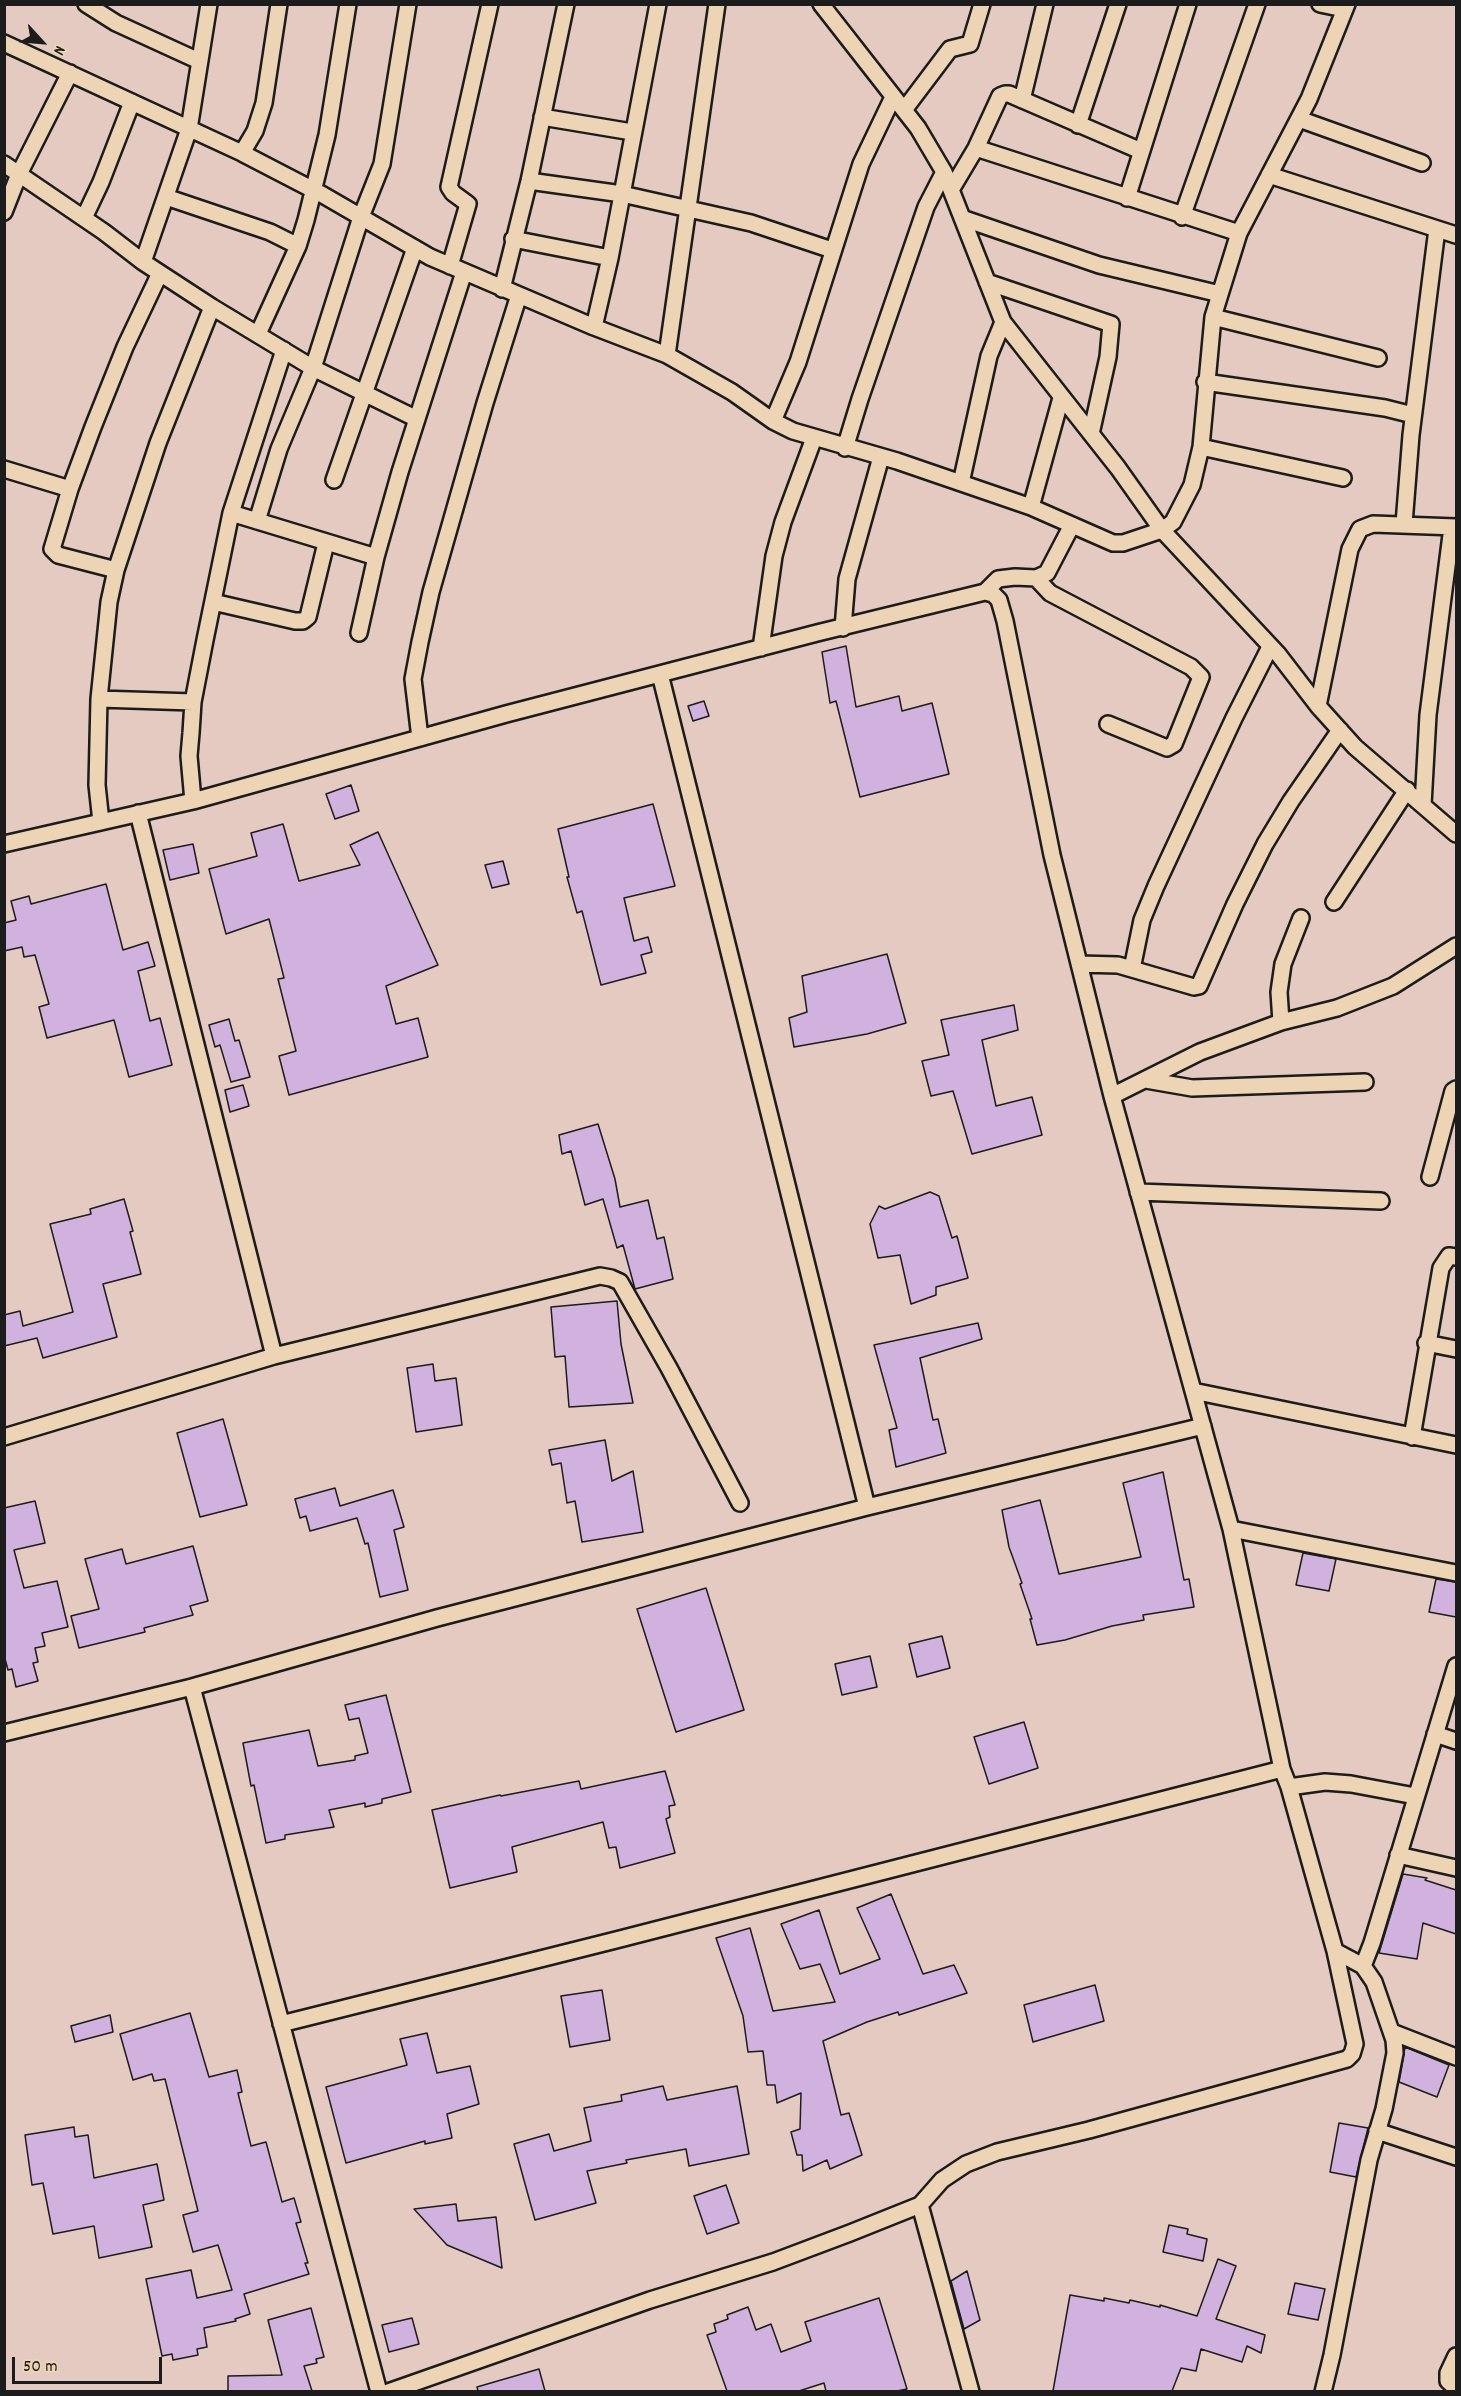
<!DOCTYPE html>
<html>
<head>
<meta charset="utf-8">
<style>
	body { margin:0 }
	#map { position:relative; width:1461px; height:2396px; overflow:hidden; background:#e4cac1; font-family:Dekko,sans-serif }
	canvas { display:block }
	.frame { position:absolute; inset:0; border:6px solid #1c1c1c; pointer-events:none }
	.north { position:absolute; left:12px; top:12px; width:60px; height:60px; -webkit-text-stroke:4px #ecd4b4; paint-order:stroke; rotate:116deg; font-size:16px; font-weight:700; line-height:24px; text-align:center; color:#1c1c1c }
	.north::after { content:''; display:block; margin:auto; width:21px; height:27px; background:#1c1c1c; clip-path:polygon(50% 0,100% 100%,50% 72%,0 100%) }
	.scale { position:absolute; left:12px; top:2357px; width:150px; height:27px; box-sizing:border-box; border:3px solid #1c1c1c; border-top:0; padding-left:8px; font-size:18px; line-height:21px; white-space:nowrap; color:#1c1c1c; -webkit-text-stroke:4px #ecd4b4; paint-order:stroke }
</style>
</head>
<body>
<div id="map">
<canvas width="1461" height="2396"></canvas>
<div class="frame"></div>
<div class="north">N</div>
<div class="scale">50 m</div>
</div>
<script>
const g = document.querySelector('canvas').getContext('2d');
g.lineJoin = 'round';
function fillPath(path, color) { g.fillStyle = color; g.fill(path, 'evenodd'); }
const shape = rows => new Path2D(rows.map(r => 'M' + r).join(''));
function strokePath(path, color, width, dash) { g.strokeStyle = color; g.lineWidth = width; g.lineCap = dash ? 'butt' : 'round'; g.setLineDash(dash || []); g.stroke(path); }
const building = shape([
	[846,646,856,707,899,696,902,711,932,703,949,774,860,797,836,701,830,703,822,652,846,646],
	[704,701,709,716,693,721,688,706,704,701],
	[351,785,359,811,335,819,326,794,351,785],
	[653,804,675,886,624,898,634,941,648,937,652,952,641,955,646,973,601,985,582,911,577,913,567,877,569,877,558,829,653,804],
	[283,824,299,881,360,865,350,845,378,832,438,965,386,986,396,1024,418,1018,428,1057,289,1095,279,1056,296,1051,278,979,284,978,269,919,226,934,209,869,257,856,251,833,283,824],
	[193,844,199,873,170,880,163,850,193,844],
	[503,861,509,884,492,888,485,865,503,861],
	[106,884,123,950,148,942,155,966,138,971,150,1021,160,1018,172,1065,129,1077,114,1020,47,1038,39,1007,49,1004,35,955,24,957,22,947,4,951,4,923,16,920,11,901,29,896,31,904,106,884],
	[887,954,906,1023,867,1034,794,1047,789,1018,807,1012,802,976,887,954],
	[1014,1005,1018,1030,982,1040,996,1106,1032,1097,1042,1135,972,1154,953,1091,931,1096,922,1061,949,1055,941,1020,1014,1005],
	[229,1019,235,1041,239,1040,250,1077,231,1082,220,1045,215,1047,209,1025,229,1019],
	[243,1085,249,1106,230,1112,225,1090,243,1085],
	[598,1124,615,1179,620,1207,648,1200,657,1239,664,1237,673,1279,635,1289,623,1245,617,1248,603,1199,585,1205,571,1151,562,1154,559,1135,598,1124],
	[930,1192,939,1196,952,1238,957,1236,968,1278,936,1287,936,1295,911,1304,900,1255,878,1258,870,1224,879,1206,885,1209,930,1192],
	[124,1199,133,1231,130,1232,141,1274,103,1284,117,1337,43,1358,37,1338,4,1346,4,1315,20,1311,23,1326,73,1312,50,1224,91,1214,90,1209,124,1199],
	[617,1301,621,1344,633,1403,569,1407,565,1356,555,1357,551,1307,617,1301],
	[978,1323,982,1339,920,1358,933,1420,938,1419,946,1453,896,1467,889,1430,897,1428,874,1345,978,1323],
	[433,1364,435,1381,456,1378,462,1425,416,1432,407,1368,433,1364],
	[223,1419,247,1505,200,1517,177,1433,223,1419],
	[605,1440,612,1481,633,1471,643,1532,582,1542,575,1501,567,1503,561,1463,552,1465,549,1450,605,1440],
	[1163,1472,1184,1580,1189,1579,1194,1607,1143,1615,1144,1620,1112,1626,1065,1640,1037,1645,1030,1619,1032,1619,1020,1584,1022,1583,1009,1547,1002,1510,1040,1500,1059,1574,1141,1557,1123,1483,1163,1472],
	[335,1488,340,1506,393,1490,404,1527,394,1530,408,1590,380,1597,368,1543,365,1544,357,1518,310,1531,306,1516,300,1518,295,1499,335,1488],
	[35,1501,45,1543,14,1550,24,1588,57,1581,68,1627,42,1633,45,1646,35,1648,38,1662,33,1663,38,1681,16,1687,12,1669,8,1670,4,1655,4,1508,35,1501],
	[193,1546,208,1601,190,1606,193,1615,144,1628,145,1632,79,1648,71,1616,99,1609,85,1559,122,1549,126,1564,193,1546],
	[1303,1553,1336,1559,1329,1591,1296,1585,1303,1553],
	[1436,1579,1456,1582,1456,1617,1429,1612,1436,1579],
	[706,1588,744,1710,676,1732,637,1609,706,1588],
	[942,1636,950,1668,917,1677,909,1644,942,1636],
	[870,1656,877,1687,842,1695,835,1664,870,1656],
	[386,1695,411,1792,382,1799,382,1803,365,1807,365,1803,329,1810,334,1827,285,1835,285,1839,266,1843,254,1785,251,1786,243,1743,309,1730,318,1766,355,1760,355,1756,368,1753,359,1718,349,1720,345,1705,386,1695],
	[1024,1722,1038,1768,989,1784,974,1737,1024,1722],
	[665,1771,675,1805,669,1806,670,1817,666,1819,675,1853,620,1868,616,1847,609,1848,603,1822,512,1847,517,1872,450,1888,432,1810,500,1795,501,1796,579,1781,581,1789,665,1771],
	[1403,1874,1427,1878,1425,1880,1456,1890,1456,1934,1423,1923,1417,1959,1379,1953,1403,1874],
	[891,1894,923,1974,954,1965,967,1993,899,2015,898,2012,867,2022,823,2041,841,2115,849,2113,862,2155,830,2169,827,2160,803,2171,802,2155,797,2155,791,2132,800,2129,801,2093,777,2103,775,2085,767,2085,763,2051,748,2052,743,2016,716,1938,750,1928,773,2011,835,2002,820,1964,800,1969,781,1924,819,1910,840,1974,880,1959,857,1908,891,1894],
	[1095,1985,1104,2021,1033,2042,1024,2005,1095,1985],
	[602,1990,610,2040,570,2047,561,1996,602,1990],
	[190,2013,209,2077,237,2070,242,2092,238,2093,251,2146,266,2142,282,2202,294,2198,301,2222,296,2223,308,2263,305,2263,309,2274,244,2294,250,2314,235,2319,236,2321,204,2328,207,2347,197,2349,198,2355,173,2360,172,2354,162,2356,146,2279,191,2270,197,2298,232,2290,218,2245,193,2252,183,2215,198,2211,165,2079,154,2081,152,2074,133,2080,120,2034,190,2013],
	[110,2015,113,2032,75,2042,71,2026,110,2015],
	[427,2033,437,2073,470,2066,479,2104,447,2114,452,2138,425,2144,425,2141,346,2163,326,2087,407,2065,400,2039,427,2033],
	[1405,2047,1449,2065,1437,2097,1399,2082,1405,2047],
	[663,2086,667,2100,737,2086,749,2154,689,2166,686,2149,626,2160,627,2163,587,2171,596,2203,535,2220,514,2144,549,2134,554,2151,591,2141,584,2108,622,2101,621,2095,663,2086],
	[1339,2123,1368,2128,1356,2177,1330,2172,1339,2123],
	[74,2127,75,2137,88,2135,94,2178,157,2164,164,2200,143,2205,152,2247,99,2258,94,2226,53,2234,43,2183,32,2185,25,2135,74,2127],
	[726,2185,739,2223,707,2234,694,2196,726,2185],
	[456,2204,458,2221,496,2217,502,2268,447,2245,414,2209,456,2204],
	[1169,2225,1188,2229,1187,2234,1207,2239,1203,2261,1163,2252,1169,2225],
	[1218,2259,1236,2266,1216,2319,1265,2335,1261,2353,1247,2346,1242,2362,1201,2349,1196,2371,1181,2368,1172,2391,1053,2391,1070,2295,1104,2301,1104,2298,1129,2303,1130,2300,1160,2307,1160,2305,1197,2316,1218,2259],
	[967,2271,980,2320,964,2329,951,2281,967,2271],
	[1295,2283,1325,2289,1318,2320,1288,2314,1295,2283],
	[879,2298,907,2389,897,2391,826,2391,824,2383,799,2391,727,2391,707,2335,716,2332,714,2324,728,2319,727,2315,748,2307,756,2330,771,2324,781,2352,811,2341,805,2322,879,2298],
	[311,2308,324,2357,316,2359,317,2363,304,2366,312,2391,228,2391,228,2376,282,2375,268,2320,311,2308],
	[412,2318,419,2344,389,2352,382,2325,412,2318],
	[539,2369,545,2391,478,2391,477,2387,539,2369]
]);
const minor = shape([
	[86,4,116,23,199,61],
	[821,4,918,128,944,172,1003,322,1118,468,1162,530,1278,654,1318,706,1355,747,1456,834],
	[1320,4,1344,9],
	[4,43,242,153,323,195,430,257,594,327,667,355,732,392,773,421,793,431,897,461,1031,507,1113,543,1123,543,1162,530,1173,522,1192,485,1201,447,1213,317,1239,233,1309,99,1347,4],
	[1022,100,1045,4],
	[904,110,950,49,970,44,982,4],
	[542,117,632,132],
	[1299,119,1422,163],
	[1078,125,1118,4],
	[976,148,1239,233],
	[242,153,255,131,264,103,279,4],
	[4,164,104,232,143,262,212,307,313,368,417,419],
	[1269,175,1456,235],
	[529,181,622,194,751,223,832,250],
	[951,190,976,148,1000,96,1005,94,1009,94,1141,151],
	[166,197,270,232,298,246],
	[1127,198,1188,4],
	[4,212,19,174,70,73],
	[1182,217,1257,4],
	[84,218,101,182,132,102],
	[962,218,1099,265,1220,294],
	[513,239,610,258],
	[143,262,189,129,209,4],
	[450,266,468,204,453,193,449,187,490,4],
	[987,282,1111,324,1108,357,1091,434],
	[502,289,529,181,566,4],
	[1213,317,1378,358],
	[594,327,610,258,658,4],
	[258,334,298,246,306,220,327,135,348,4],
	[667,355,717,4],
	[1205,382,1385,408,1413,415],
	[773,421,798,362,861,164,893,97],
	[1201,447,1343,478],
	[845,448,860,399,926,207,944,172],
	[4,469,70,489],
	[334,480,415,248],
	[961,483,989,356,1003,322],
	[1031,507,1061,398],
	[231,513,376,557],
	[257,521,279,449,313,368,361,217,382,164,408,4],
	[1404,524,1411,435,1437,229],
	[116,570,58,555,52,549,70,489,93,427,125,347,160,273],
	[1036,578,1050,593,1191,667,1201,677,1174,744,1167,748,1108,724],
	[985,592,998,579,1015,577,1036,578,1047,573,1072,525],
	[213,602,295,621,303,621,308,617,326,543],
	[843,628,847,579,881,457],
	[359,633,376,557,400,472,464,272],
	[761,648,774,556,783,522,814,438],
	[660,674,867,1507],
	[99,699,193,702],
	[1318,706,1350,549,1360,529,1373,524,1456,527],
	[420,738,413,679,420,642,431,592,485,403,519,295],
	[193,801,189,756,191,733,193,702,205,640,231,513,284,350],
	[1423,805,1428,715,1452,527],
	[138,813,274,1356],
	[101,822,97,785,99,699,109,602,116,570,158,443,212,307],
	[4,844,193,801,506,714,817,633,985,592,993,594,999,600,1005,621,1052,855,1112,1096,1231,1529,1282,1769,1289,1787,1335,1951,1355,2044,1352,2054,1347,2059,1089,2130,997,2152,966,2164,942,2180,920,2205,850,2233,773,2262,650,2300,388,2392],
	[1334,902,1407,790],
	[1079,964,1118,965,1194,987,1199,986,1235,904,1265,844,1291,801,1340,730],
	[1132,969,1142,920,1156,886,1234,718,1270,647],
	[1281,1022,1279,992,1283,964,1301,918],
	[1146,1080,1192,1088,1365,1082],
	[1112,1096,1200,1052,1281,1022,1337,1008,1393,986,1456,946],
	[1430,1177,1453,1091,1456,1089],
	[1138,1192,1381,1201],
	[1426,1343,1456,1349],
	[1193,1391,1456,1445],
	[4,1437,274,1356,600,1276,611,1278,620,1282,669,1368,740,1503],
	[1412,1437,1441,1268,1449,1256,1456,1257],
	[1231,1529,1456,1573],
	[192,1687,379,2392],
	[4,1733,192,1687,437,1618,867,1507,1203,1426],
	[1435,1734,1456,1741],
	[1289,1787,1325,1782,1351,1784,1415,1796],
	[1398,1855,1456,1868],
	[1363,1966,1372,1943,1456,1666],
	[281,2024,616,1940,1282,1769],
	[1392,2032,1456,2057],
	[1377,2131,1456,2157],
	[920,2205,971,2392],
	[1456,2356,1448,2373,1448,2381,1456,2388],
	[1323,2392,1332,2355,1369,2160,1384,2109,1395,2053,1394,2040,1374,1982,1363,1966,1335,1951]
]);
fillPath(building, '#d1b2de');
strokePath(building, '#1c1c1c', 1.5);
strokePath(minor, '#1c1c1c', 20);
strokePath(minor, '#ecd4b4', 15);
</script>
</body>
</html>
